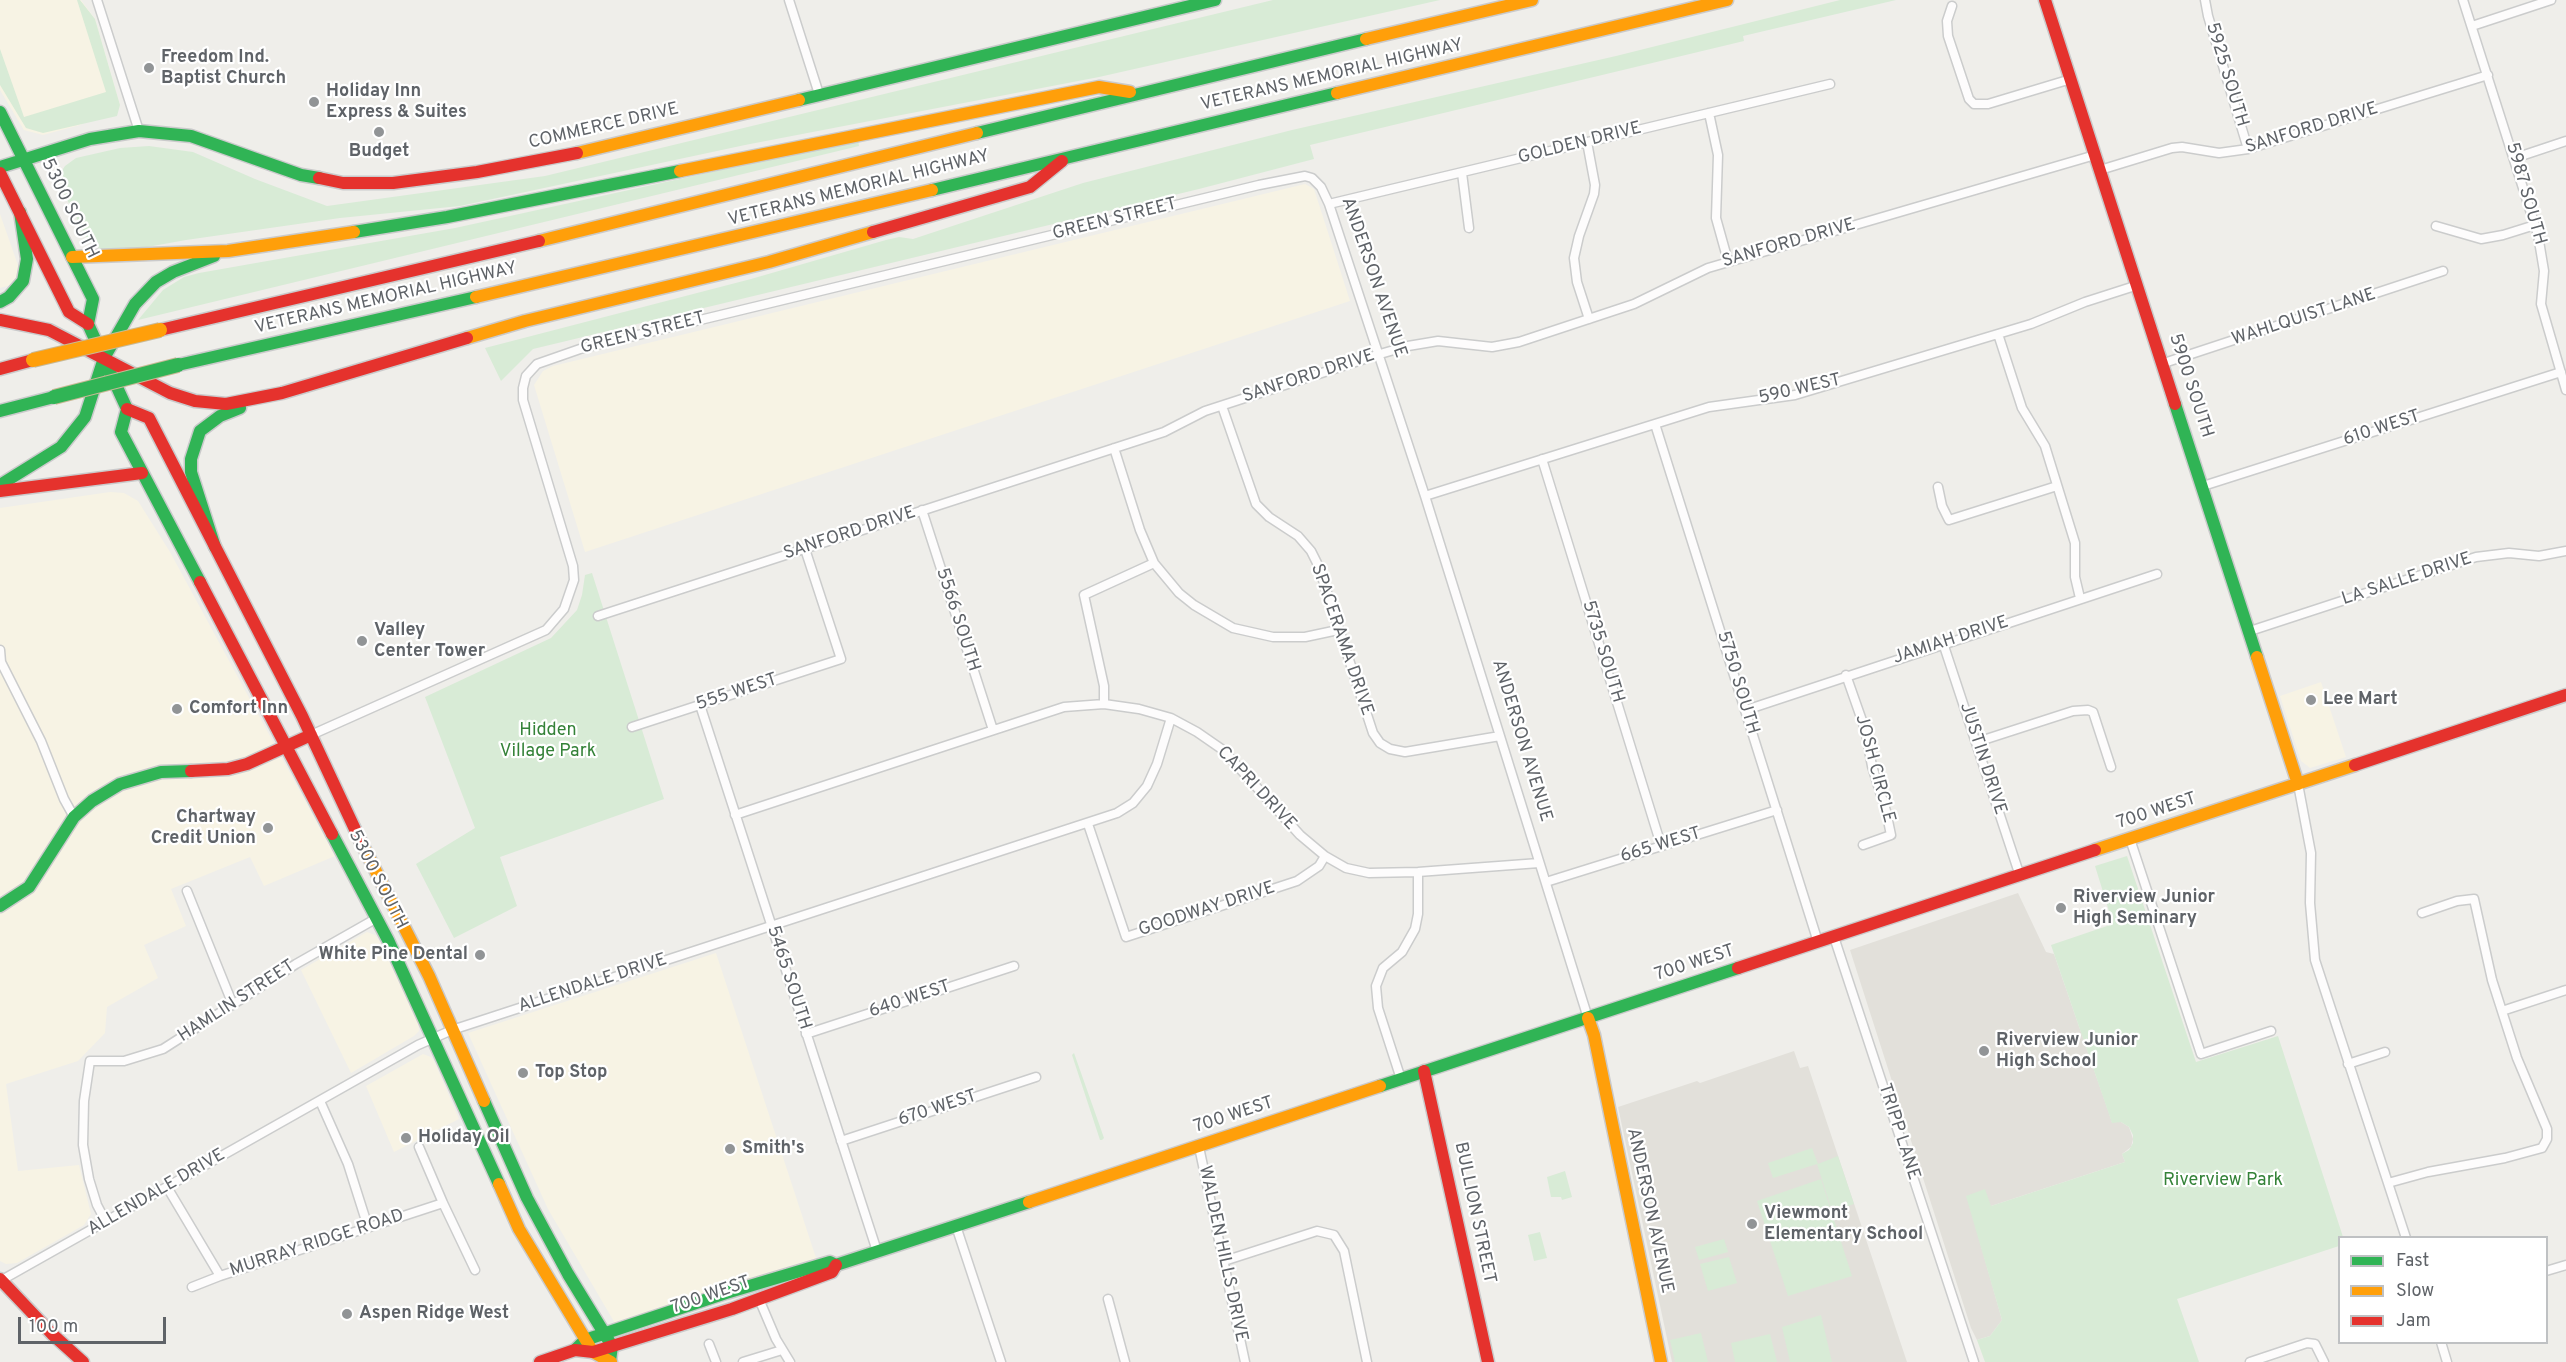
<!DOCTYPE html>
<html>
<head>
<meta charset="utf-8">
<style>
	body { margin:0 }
	#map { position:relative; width:2566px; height:1362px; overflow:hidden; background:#efeeea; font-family:Overpass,sans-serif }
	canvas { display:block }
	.legend { position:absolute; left:2338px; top:1236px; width:210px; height:108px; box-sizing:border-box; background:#fff; border:2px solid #bfc1c3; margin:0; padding:8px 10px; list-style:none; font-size:18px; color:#5f6368 }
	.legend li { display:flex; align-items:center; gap:12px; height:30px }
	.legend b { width:30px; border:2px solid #bfc1c3 }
	.scale { position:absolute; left:18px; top:1317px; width:148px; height:27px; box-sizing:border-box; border:3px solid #5f6368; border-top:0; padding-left:8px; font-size:18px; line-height:21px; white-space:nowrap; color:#5f6368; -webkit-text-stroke:4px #fff; paint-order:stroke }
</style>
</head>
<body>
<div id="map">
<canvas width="2566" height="1362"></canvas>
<ul class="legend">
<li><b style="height:8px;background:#30b455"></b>Fast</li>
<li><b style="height:8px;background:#ff9f0a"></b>Slow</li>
<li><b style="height:8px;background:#e5322d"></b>Jam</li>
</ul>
<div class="scale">100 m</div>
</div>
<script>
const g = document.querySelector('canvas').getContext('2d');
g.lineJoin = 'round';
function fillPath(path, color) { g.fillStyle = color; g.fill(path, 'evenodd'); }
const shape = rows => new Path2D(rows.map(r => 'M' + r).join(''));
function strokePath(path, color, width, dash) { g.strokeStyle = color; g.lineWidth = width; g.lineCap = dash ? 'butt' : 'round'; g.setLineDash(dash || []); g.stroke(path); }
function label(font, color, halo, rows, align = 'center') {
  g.font = font + ' Overpass,sans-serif'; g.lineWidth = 4.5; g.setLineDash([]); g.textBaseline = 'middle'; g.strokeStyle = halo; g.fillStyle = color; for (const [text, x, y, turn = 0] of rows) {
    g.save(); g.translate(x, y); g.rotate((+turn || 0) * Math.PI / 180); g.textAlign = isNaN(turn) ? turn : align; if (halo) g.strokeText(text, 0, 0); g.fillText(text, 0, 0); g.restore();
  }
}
const commercial = shape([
	[0,0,81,0,95,19,120,105,80,125,43,135,24,130,0,90],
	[1305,184,1314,189,1350,301,585,552,534,385,543,371,553,366],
	[0,214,20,271,17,283,0,288],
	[110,492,124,493,138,501,170,552,335,856,264,886,250,857,171,889,186,926,144,945,158,978,107,1007,105,1033,78,1061,6,1084,18,1171,79,1165,91,1214,84,1225,17,1263,6,1264,0,1261,0,508],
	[2321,682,2346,757,2310,768,2301,761,2280,696],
	[367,932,375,935,380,942,418,1023,419,1031,414,1036,351,1073,301,970],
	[716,953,817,1261,616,1325,548,1209,468,1033],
	[423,1054,431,1057,434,1061,459,1119,394,1152,366,1086]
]);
const education = shape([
	[2018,893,2046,952,2054,954,2112,1122,2121,1122,2129,1127,2133,1139,2131,1147,2122,1154,2125,1162,1991,1206,1967,1196,2002,1320,1990,1336,1977,1340,1971,1328,1850,950],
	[1794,1051,1800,1068,1808,1066,1907,1362,1672,1362,1618,1107,1697,1081,1700,1083]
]);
const green = shape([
	[77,0,80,0,95,19,120,105,117,116,43,133,26,128,0,85,0,49,24,117,106,92],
	[1273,0,1440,0,1099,77,745,145,460,206,340,218,186,240,125,251,100,249,88,240,61,188,63,176,61,172,65,166,76,158,120,148,149,146,193,152,255,179,327,206,545,176],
	[1840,0,1896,0,1743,36,1744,41,1310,145,1314,159,1199,189,533,349,501,381,485,348,751,279,886,240,899,237,913,239,1083,183,1292,130,1616,56],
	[858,140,859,146,138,320,163,290,184,277,199,273,455,228],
	[592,573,664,799,500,857,517,906,454,938,416,864,475,828,425,697,551,638,577,610,582,595,585,575],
	[2127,856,2196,1062,2278,1036,2343,1237,2340,1238,2339,1246,2177,1299,2199,1362,1985,1362,1977,1340,1990,1336,2002,1320,1966,1196,1985,1189,1991,1206,2125,1162,2122,1154,2129,1150,2133,1143,2133,1135,2129,1127,2121,1122,2112,1123,2051,945,2113,924,2095,866],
	[1074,1053,1104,1138,1102,1140,1100,1140,1072,1055],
	[1812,1148,1818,1164,1838,1156,1854,1204,1832,1211,1817,1164,1773,1178,1768,1163],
	[1565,1171,1572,1197,1562,1200,1561,1197,1551,1197,1547,1177],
	[1821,1179,1852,1276,1788,1296,1757,1201],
	[1540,1232,1547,1258,1534,1261,1528,1235],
	[1724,1239,1728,1252,1699,1260,1695,1247],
	[1729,1257,1737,1283,1708,1291,1700,1264],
	[1821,1315,1832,1362,1790,1362,1782,1327],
	[1701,1333,1708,1362,1675,1362,1670,1340],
	[1770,1334,1777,1362,1735,1362,1731,1343]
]);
const street = shape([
	[97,0,139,131],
	[789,0,819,94],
	[2205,0,2208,16,2248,149],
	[2463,0,2538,235,2544,271,2541,304,2566,390],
	[1952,6,1947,21,1948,36,1969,99,1974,104,1988,104,2071,79],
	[2472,26,2551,0],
	[1709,113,1718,155,1716,218,1728,261],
	[1587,142,1595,185,1594,194,1579,236,1574,258,1577,282,1589,319],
	[2515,158,2566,141],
	[2100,170,2172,148,2182,147,2219,153,2248,149,2488,75],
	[1462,173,1469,228],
	[1329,204,1830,84],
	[2436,226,2481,239,2503,235,2535,225],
	[1998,334,2022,408,2045,446,2075,543,2075,577,2080,598],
	[2164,363,2443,271],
	[1222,406,1256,504,1269,517,1298,536,1311,551,1318,565,1373,733,1380,743,1390,749,1405,752,1500,736],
	[1655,424,1818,942],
	[1114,448,1140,530,1154,563,1179,593,1194,605,1233,628,1273,637,1305,637,1338,630],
	[1542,459,1661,845],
	[2203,486,2561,372],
	[1938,487,1942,506,1949,520,2057,486],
	[1425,496,1709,407,1795,395,2031,324,2085,302,2138,285],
	[922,510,993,730],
	[598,616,1164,432,1205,411,1380,354,1408,346,1438,341,1492,347,1519,342,1634,304,1708,268,2095,155],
	[2250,631,2476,557,2509,553,2539,556,2566,551],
	[1943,643,2020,876],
	[0,650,1,662,41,741,64,799,74,817],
	[1846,675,1865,729,1872,766,1886,811,1891,835,1863,845],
	[1104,704,1104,686,1084,595,1154,563],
	[700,705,877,1251],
	[1746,710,2157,574],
	[632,727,841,659,805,549],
	[311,735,546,630,564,609,574,580,573,566,523,400,523,388,526,376,537,364,580,349,1259,185,1305,176,1312,178,1321,187,1329,204,1425,496,1588,1018],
	[1977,742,2073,711,2088,710,2093,712,2111,767],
	[2298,784,2311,853,2310,903,2315,960,2406,1238],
	[735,815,1064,707,1104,704,1139,709,1171,718,1197,732,1223,750,1300,835,1325,856,1346,868,1369,873,1418,872,1539,863],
	[1088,824,1126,937,1297,881,1319,866,1325,856],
	[2130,839,2201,1054,2271,1031],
	[1546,882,1777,810],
	[187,891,233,1005],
	[1834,937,1974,1362],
	[2502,1011,2566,990],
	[806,1034,1014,966],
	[2348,1064,2385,1052],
	[1401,1079,1378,1008,1376,986,1383,968,1402,952,1415,929,1418,914,1418,872],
	[320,1101,348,1164,368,1227],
	[841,1141,1036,1077],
	[419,1147,443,1203,475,1270],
	[1199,1147,1245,1362],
	[2388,1183,2428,1172,2505,1158,2542,1148,2547,1139,2547,1129,2517,1058,2492,980,2474,899,2457,901,2422,913],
	[167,1187,220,1276],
	[106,1222,97,1205,89,1179,83,1145,84,1101,90,1061,124,1061,163,1049,296,964,377,918],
	[956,1226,1001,1362],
	[1224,1261,1317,1231,1334,1235,1344,1251,1367,1362],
	[2546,1271,2566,1265],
	[0,1281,418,1045,452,1030,1117,813,1133,803,1147,786,1157,764,1171,718],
	[192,1287,220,1276,443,1203],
	[759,1299,776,1339,790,1362],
	[1108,1299,1125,1362],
	[2441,1342,2447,1362],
	[709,1344,716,1362],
	[743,1362,782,1350],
	[2250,1362,2307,1343,2315,1344,2324,1362]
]);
const fast = shape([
	[799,100,1215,0],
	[0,112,93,299,88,324,127,409,121,432,200,582],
	[977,133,1366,39],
	[0,167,90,139,139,131,191,136,301,175,319,178],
	[932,190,1337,93],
	[354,232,447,217,680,171],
	[0,302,9,297,23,281,27,259,20,212],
	[178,365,476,297],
	[2175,404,2257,657],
	[0,411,54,397],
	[0,485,61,447,85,417,104,358,135,304,156,282,173,272,214,256],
	[215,547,191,472,191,459,200,431,220,416,240,408],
	[332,834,388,940,499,1184],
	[0,906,29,887,74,817,92,801,120,784,161,772,191,771],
	[1380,1086,1738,968],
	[484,1101,527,1198,568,1274,612,1346,610,1361],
	[575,1350,585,1340,726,1293,830,1262,836,1265,1029,1202]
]);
const slow = shape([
	[1366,39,1532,0],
	[1337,93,1727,0],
	[577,153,799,100],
	[680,171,1099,87,1130,92],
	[539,241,977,133],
	[72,257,228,251,354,232],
	[476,297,932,190],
	[467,338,525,321,769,262,873,232],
	[2257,657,2298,784],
	[360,840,429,976,484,1101],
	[2095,850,2355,765],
	[1588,1018,1594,1035,1661,1362],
	[499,1184,519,1229,593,1352,611,1362],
	[1029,1202,1380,1086]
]);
const jam = shape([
	[2045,0,2175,404],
	[0,173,69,312,88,324],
	[319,178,343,183,393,183,477,172,577,153],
	[873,232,1030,187,1062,161],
	[0,320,49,330,170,393,195,401,226,404,282,393,467,338],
	[160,330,539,241],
	[0,369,33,360],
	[127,409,149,418,302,716,360,840],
	[0,491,142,473],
	[200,582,332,834],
	[2355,765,2566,695],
	[191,771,228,769,247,764,311,735],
	[1738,968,2095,850],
	[1424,1071,1488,1362],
	[0,1279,52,1334,83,1362],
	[540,1362,575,1350,593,1352,732,1309,832,1272,836,1265]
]);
const fastBridge = shape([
	[54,397,178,365]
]);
const slowBridge = shape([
	[33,360,160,330]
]);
const markers = [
	[149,68,6,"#919496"],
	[314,102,6,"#919496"],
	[379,132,6,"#919496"],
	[362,641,6,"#919496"],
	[2311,700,6,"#919496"],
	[177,709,6,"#919496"],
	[268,828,6,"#919496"],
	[2061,908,6,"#919496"],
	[480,955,6,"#919496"],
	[1984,1051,6,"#919496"],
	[523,1073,6,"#919496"],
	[406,1138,6,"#919496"],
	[730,1149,6,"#919496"],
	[1752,1224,6,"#919496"],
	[347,1314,6,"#919496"]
];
const poiNames = [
	["Freedom Ind.",161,58],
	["Baptist Church",161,79],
	["Holiday Inn",326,92],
	["Express & Suites",326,113],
	["Budget",379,152,"center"],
	["Valley",374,631],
	["Center Tower",374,652],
	["Lee Mart",2323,700],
	["Comfort Inn",189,709],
	["Chartway",256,818,"right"],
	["Credit Union",256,839,"right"],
	["Riverview Junior",2073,898],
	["High Seminary",2073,919],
	["White Pine Dental",468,955,"right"],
	["Riverview Junior",1996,1041],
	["High School",1996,1062],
	["Top Stop",535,1073],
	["Holiday Oil",418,1138],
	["Smith's",742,1149],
	["Viewmont",1764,1214],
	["Elementary School",1764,1235],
	["Aspen Ridge West",359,1314]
];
const streetNames = [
	["5925 SOUTH",2226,75,73],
	["VETERANS MEMORIAL HIGHWAY",1332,76,-13],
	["COMMERCE DRIVE",604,127,-13],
	["SANFORD DRIVE",2312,129,-17],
	["GOLDEN DRIVE",1580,144,-14],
	["VETERANS MEMORIAL HIGHWAY",859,189,-14],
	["5987 SOUTH",2525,194,74],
	["5300 SOUTH",69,209,64],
	["GREEN STREET",1115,220,-14],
	["SANFORD DRIVE",1789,244,-16],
	["ANDERSON AVENUE",1373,278,71],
	["VETERANS MEMORIAL HIGHWAY",386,299,-13],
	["WAHLQUIST LANE",2304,318,-18],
	["GREEN STREET",643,334,-14],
	["SANFORD DRIVE",1309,377,-18],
	["5900 SOUTH",2190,386,72],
	["590 WEST",1800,390,-13],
	["610 WEST",2382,429,-18],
	["SANFORD DRIVE",850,534,-18],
	["LA SALLE DRIVE",2407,580,-18],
	["5566 SOUTH",957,620,72],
	["SPACERAMA DRIVE",1341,640,71],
	["JAMIAH DRIVE",1951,641,-18],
	["5735 SOUTH",1602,652,73],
	["5750 SOUTH",1737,683,73],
	["555 WEST",737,693,-18],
	["ANDERSON AVENUE",1521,741,73],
	["JUSTIN DRIVE",1982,759,72],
	["JOSH CIRCLE",1874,769,75],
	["CAPRI DRIVE",1256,789,47],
	["700 WEST",2157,812,-18],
	["665 WEST",1661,846,-17],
	["5300 SOUTH",377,880,63],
	["GOODWAY DRIVE",1207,910,-18],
	["700 WEST",1695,964,-18],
	["5465 SOUTH",788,978,72],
	["ALLENDALE DRIVE",593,984,-18],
	["640 WEST",910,1000,-18],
	["HAMLIN STREET",237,1002,-33],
	["670 WEST",938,1109,-18],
	["700 WEST",1234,1116,-18],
	["TRIPP LANE",1898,1132,72],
	["ALLENDALE DRIVE",157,1193,-30],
	["ANDERSON AVENUE",1649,1211,78],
	["BULLION STREET",1474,1213,78],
	["MURRAY RIDGE ROAD",317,1244,-18],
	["WALDEN HILLS DRIVE",1222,1254,78],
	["700 WEST",711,1296,-19]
];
const parkNames = [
	["Hidden",548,731],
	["Village Park",548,752],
	["Riverview Park",2223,1181]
];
fillPath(commercial, '#f7f3e4');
fillPath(education, '#e2e0da');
fillPath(green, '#d8ebd6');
strokePath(street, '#cbcccc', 11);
strokePath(fast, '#cacacb', 15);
strokePath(slow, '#cacacb', 15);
strokePath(jam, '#cacacb', 15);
strokePath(street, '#fdfcfc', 8);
strokePath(fast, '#30b455', 12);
strokePath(slow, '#ff9f0a', 12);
strokePath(jam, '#e5322d', 12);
strokePath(fastBridge, '#c8b996', 16, []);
strokePath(slowBridge, '#c8b996', 16, []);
strokePath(fastBridge, '#30b455', 14);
strokePath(slowBridge, '#ff9f0a', 14);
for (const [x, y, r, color] of markers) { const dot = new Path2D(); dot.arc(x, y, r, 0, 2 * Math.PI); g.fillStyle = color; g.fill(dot); strokePath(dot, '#fff', 2); }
label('bold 18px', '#5f6368', '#fff', poiNames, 'left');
label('18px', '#5f6368', '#fff', streetNames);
label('18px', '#348238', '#fff', parkNames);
</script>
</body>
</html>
